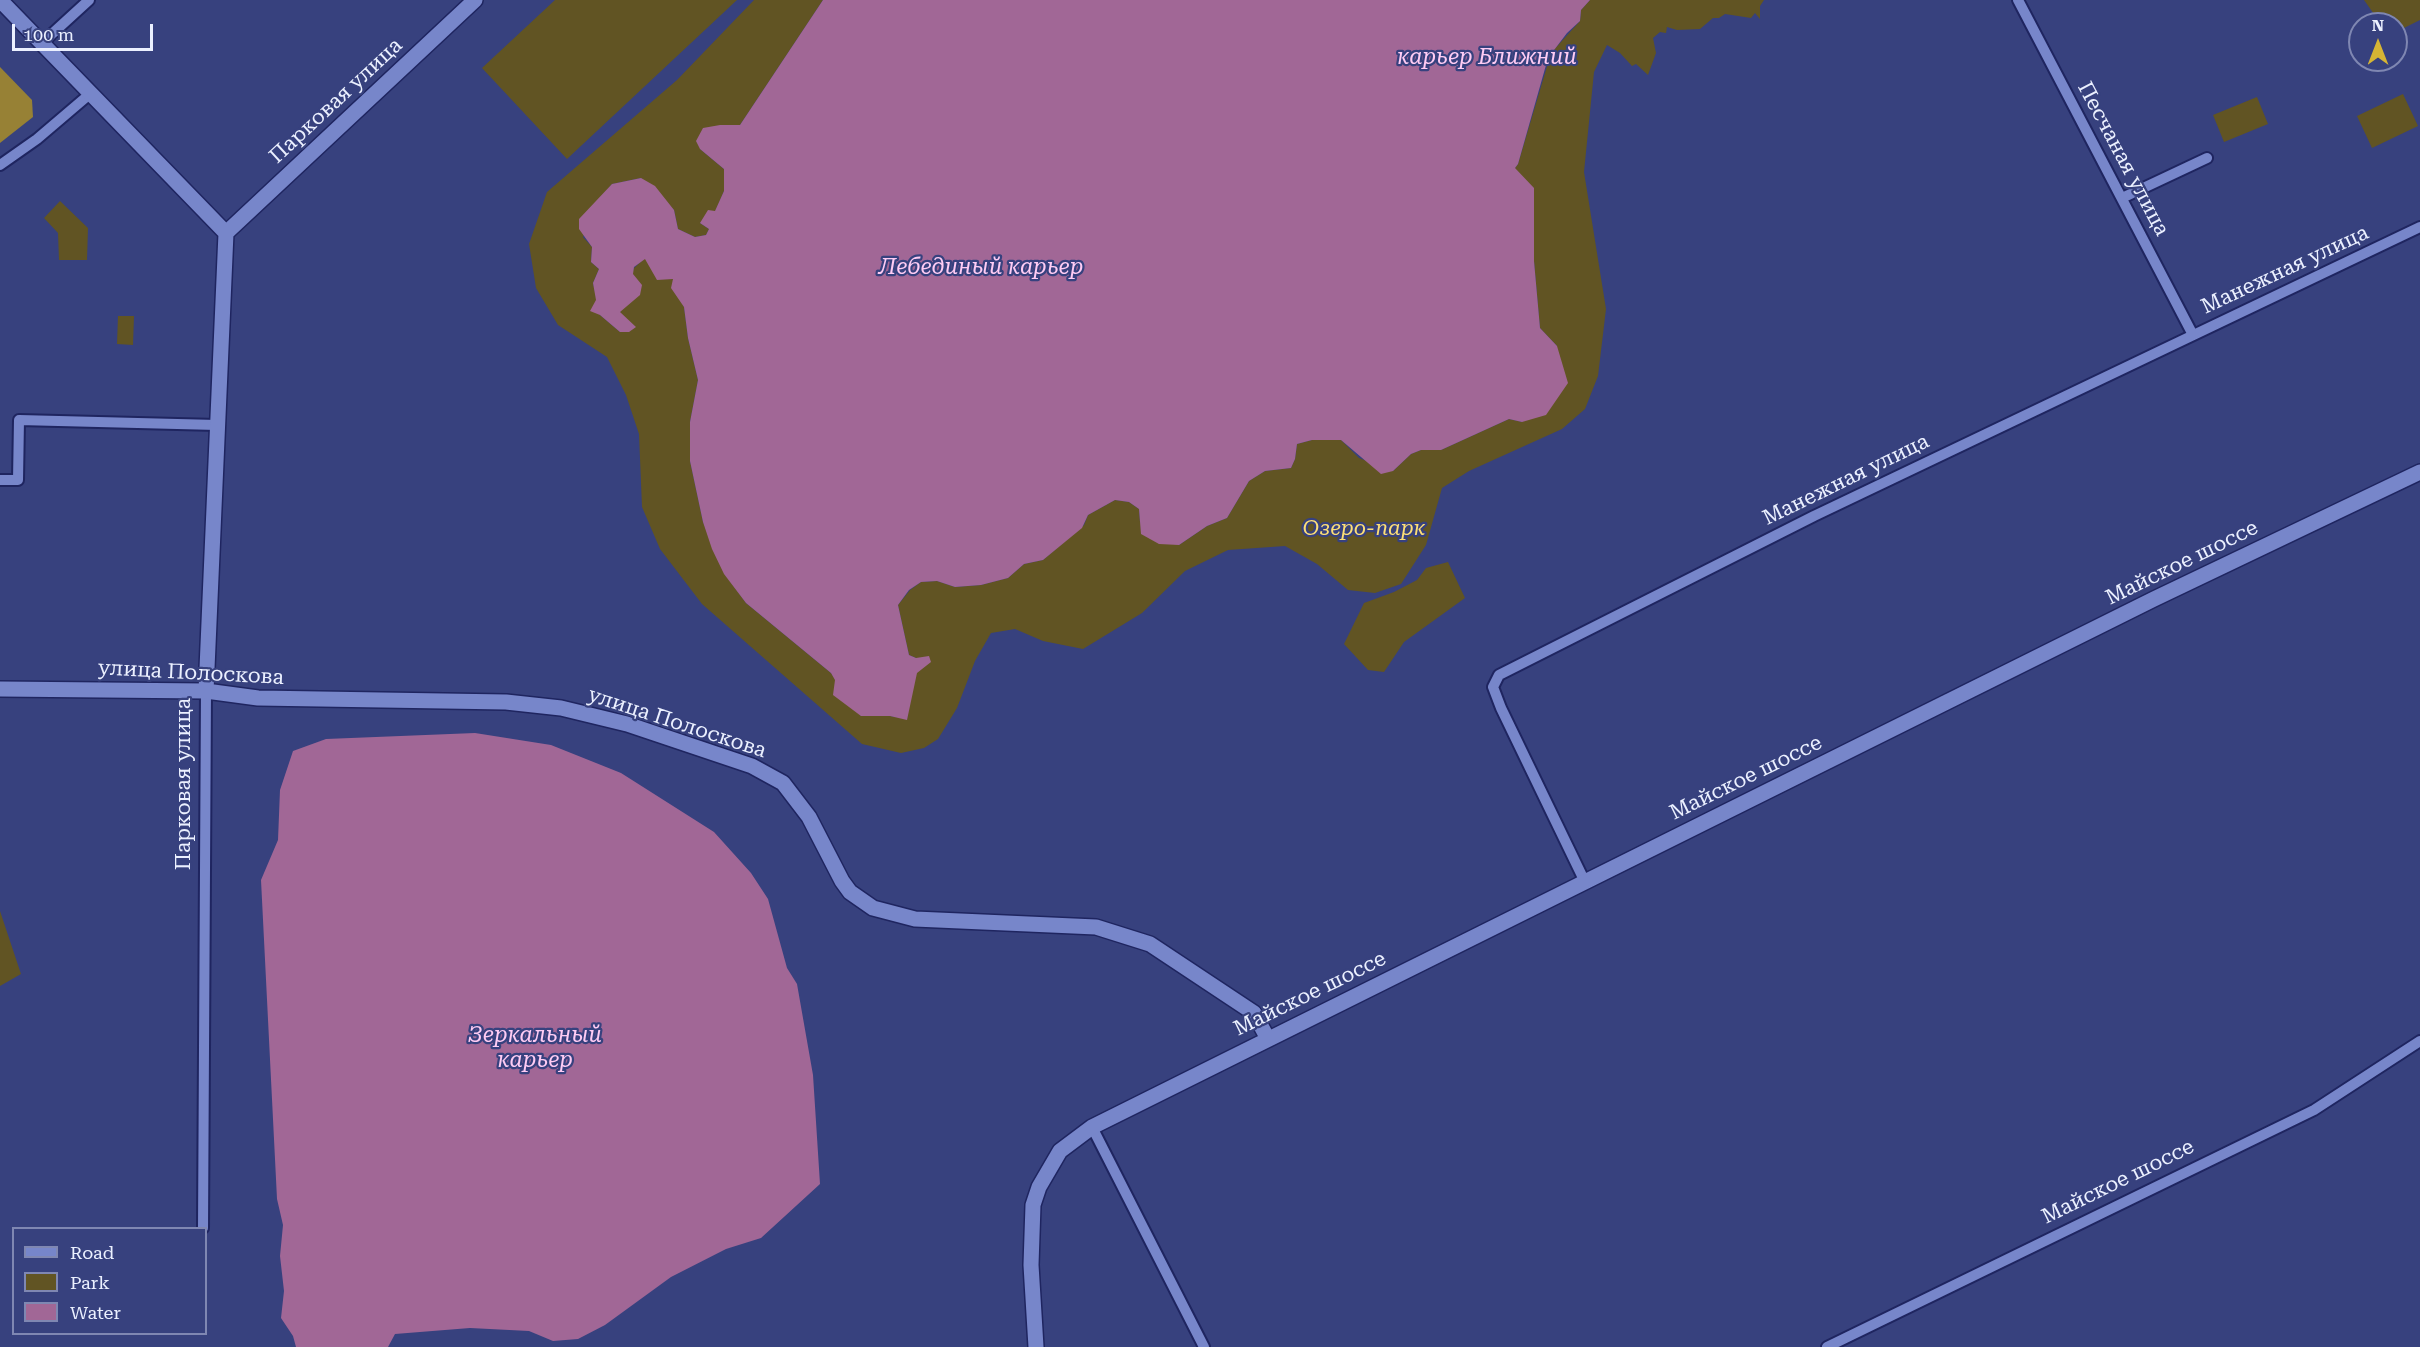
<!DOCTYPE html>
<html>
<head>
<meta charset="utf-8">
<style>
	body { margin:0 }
	#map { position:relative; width:2420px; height:1347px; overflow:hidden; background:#37417e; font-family:"Roboto Serif",serif }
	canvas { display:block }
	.legend { position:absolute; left:12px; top:1227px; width:195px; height:108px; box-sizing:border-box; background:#37417e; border:2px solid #7f87b2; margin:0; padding:8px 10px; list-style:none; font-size:18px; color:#ebf0ff }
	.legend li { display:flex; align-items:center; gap:12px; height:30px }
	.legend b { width:30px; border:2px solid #7f87b2 }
	.north { position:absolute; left:2348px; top:12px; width:60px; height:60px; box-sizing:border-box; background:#37417e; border:2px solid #7f87b2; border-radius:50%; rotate:0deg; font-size:16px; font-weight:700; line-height:24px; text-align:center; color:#ebf0ff }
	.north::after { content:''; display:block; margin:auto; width:21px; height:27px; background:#d6b534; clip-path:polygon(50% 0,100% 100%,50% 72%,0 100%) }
	.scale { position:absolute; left:12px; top:24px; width:141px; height:27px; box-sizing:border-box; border:3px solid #ebf0ff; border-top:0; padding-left:8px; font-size:18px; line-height:21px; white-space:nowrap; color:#ebf0ff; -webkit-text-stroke:4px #37417e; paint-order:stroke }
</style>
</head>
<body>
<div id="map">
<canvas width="2420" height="1347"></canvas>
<ul class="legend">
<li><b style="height:8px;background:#7786ca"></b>Road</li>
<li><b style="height:16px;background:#615423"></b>Park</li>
<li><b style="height:16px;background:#a16796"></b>Water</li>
</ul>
<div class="north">N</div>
<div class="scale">100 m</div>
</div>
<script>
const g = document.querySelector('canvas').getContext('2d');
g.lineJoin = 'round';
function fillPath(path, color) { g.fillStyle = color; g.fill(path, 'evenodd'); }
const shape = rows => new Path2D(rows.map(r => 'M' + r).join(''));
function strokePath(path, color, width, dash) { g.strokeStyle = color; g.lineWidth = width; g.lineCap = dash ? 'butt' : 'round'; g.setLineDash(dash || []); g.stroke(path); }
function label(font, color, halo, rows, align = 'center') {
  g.font = font + ' "Roboto Serif",serif'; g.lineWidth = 4.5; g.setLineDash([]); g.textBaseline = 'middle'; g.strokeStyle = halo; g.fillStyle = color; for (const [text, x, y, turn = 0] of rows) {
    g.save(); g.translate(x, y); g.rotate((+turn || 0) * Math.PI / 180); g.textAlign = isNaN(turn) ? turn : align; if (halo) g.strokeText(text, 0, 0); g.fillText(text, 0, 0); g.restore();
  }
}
const green = shape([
	[555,0,737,0,567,159,482,68],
	[754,0,823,0,740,125,720,125,700,149,724,169,724,191,715,212,700,223,709,229,706,235,695,237,678,229,674,210,641,178,612,184,600,198,583,237,592,247,591,262,599,269,593,283,600,315,620,332,620,312,637,281,632,274,634,268,645,258,673,278,684,307,688,338,698,380,690,422,690,461,703,522,725,574,746,603,831,673,861,716,890,716,907,719,916,658,909,655,898,605,910,590,921,582,937,581,955,587,981,585,1008,578,1024,564,1043,560,1084,525,1088,515,1115,500,1129,502,1139,509,1140,522,1179,545,1207,526,1227,518,1249,481,1265,471,1291,468,1295,459,1297,444,1312,440,1341,440,1359,458,1393,471,1411,454,1421,450,1441,450,1509,419,1522,422,1557,346,1540,328,1534,261,1515,168,1518,164,1551,53,1580,21,1581,10,1590,0,1764,0,1760,6,1760,19,1755,13,1751,18,1725,14,1719,18,1713,18,1700,29,1677,30,1667,27,1666,33,1660,32,1653,38,1656,53,1648,75,1636,64,1632,66,1620,53,1607,45,1594,72,1584,172,1606,309,1598,376,1585,409,1562,429,1469,471,1442,488,1426,545,1401,584,1375,593,1348,590,1317,564,1285,546,1228,550,1185,571,1142,613,1083,649,1043,641,1015,629,991,633,975,661,957,708,938,739,924,748,901,753,862,744,702,604,660,549,642,507,639,434,626,395,607,357,558,325,536,288,529,244,547,192,677,80],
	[2364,0,2420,0,2420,20,2396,32,2396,24,2381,24],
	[2403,94,2418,126,2372,148,2357,116],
	[2257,97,2268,124,2224,142,2213,115],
	[60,201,88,228,87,260,59,260,58,233,44,218],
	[118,316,134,316,133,345,117,344],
	[1448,562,1465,598,1404,642,1384,672,1368,670,1344,644,1364,603,1394,592,1417,580,1426,568],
	[0,911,21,974,0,986]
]);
const forest = shape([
	[0,67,32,100,33,117,0,143]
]);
const water = shape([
	[823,0,1590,0,1581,10,1580,21,1567,33,1548,58,1518,164,1515,168,1534,188,1534,261,1540,328,1557,346,1568,383,1546,415,1522,422,1509,419,1441,450,1421,450,1411,454,1393,471,1381,474,1341,440,1312,440,1297,444,1295,459,1291,468,1265,471,1249,481,1227,518,1207,526,1179,545,1159,544,1141,534,1139,509,1129,502,1115,500,1088,515,1082,528,1043,560,1024,564,1008,578,981,585,955,587,937,581,921,582,909,590,898,605,909,655,916,658,929,656,931,662,917,673,907,720,890,716,861,716,833,695,835,680,831,673,746,603,724,574,712,549,703,522,690,461,690,422,698,380,688,338,684,307,671,288,673,279,657,280,645,259,634,267,633,274,642,285,640,295,620,312,636,327,629,332,620,332,600,315,590,311,596,300,593,283,599,269,591,262,592,247,579,229,579,219,612,184,641,178,655,186,674,210,678,229,695,237,706,235,709,229,700,223,708,210,715,211,724,191,724,169,700,149,696,141,703,128,720,125,740,125],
	[475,733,551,745,621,773,714,832,751,873,768,899,787,968,797,984,813,1075,820,1184,761,1238,726,1249,671,1277,605,1325,578,1339,553,1341,529,1331,470,1328,395,1334,388,1347,296,1347,293,1336,281,1318,284,1291,280,1256,283,1225,277,1199,261,880,278,840,280,790,293,751,326,739]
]);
const street = shape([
	[2018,0,2193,335],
	[42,43,89,0],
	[0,165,37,139,91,93],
	[2122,198,2207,158],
	[0,480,18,480,19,420,217,425],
	[1585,882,1501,708,1493,687,1499,675,1814,516,2420,227],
	[1092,1127,1204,1347],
	[203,1228,206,691],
	[1827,1347,2314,1110,2420,1041]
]);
const secondary = shape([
	[0,0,226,233],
	[0,689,206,691,258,698,506,702,561,708,627,724,752,766,783,783,809,817,842,881,850,892,873,908,915,919,1096,927,1150,944,1254,1013,1268,1039],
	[206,691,226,233,475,0],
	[1036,1347,1031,1265,1033,1205,1039,1187,1060,1151,1092,1127,2154,599,2420,472]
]);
const streetNames = [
	["Парковая улица",336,101,-43],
	["Песчаная улица",2123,159,62],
	["Манежная улица",2285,270,-25],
	["Манежная улица",1846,480,-26],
	["Майское шоссе",2182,563,-26],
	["улица Полоскова",191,673,3],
	["улица Полоскова",677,723,18],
	["Майское шоссе",1746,778,-26],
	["Парковая улица",184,784,-90],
	["Майское шоссе",1310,994,-26],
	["Майское шоссе",2118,1182,-26]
];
const parkNames = [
	["Озеро-парк",1364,529]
];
const waterNames = [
	["карьер Ближний",1487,58],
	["Лебединый карьер",981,268],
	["Зеркальный",535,1036],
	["карьер",535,1061]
];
fillPath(green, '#615423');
fillPath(forest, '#978135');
fillPath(water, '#a16796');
strokePath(street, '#1f2560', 14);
strokePath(secondary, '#1f2560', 18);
strokePath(street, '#7786ca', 10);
strokePath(secondary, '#7786ca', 15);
label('21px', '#ebf0ff', '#37417e', streetNames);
label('italic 21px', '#fddf76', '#37417e', parkNames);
label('italic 22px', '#ffccf4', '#37417e', waterNames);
</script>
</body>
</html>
